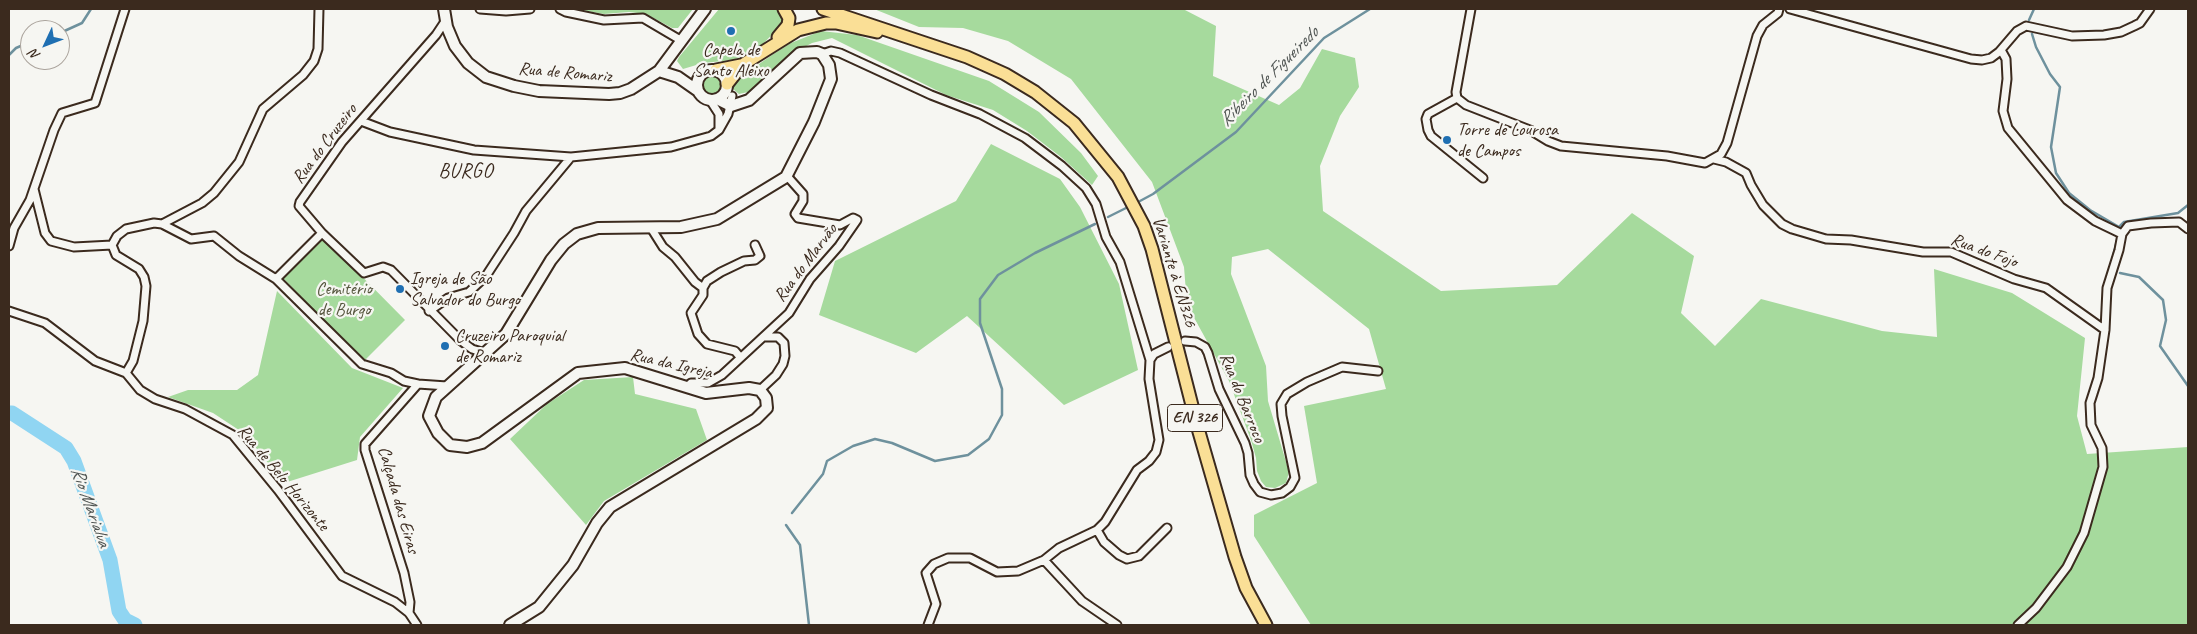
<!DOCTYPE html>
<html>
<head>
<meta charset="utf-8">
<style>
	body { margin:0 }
	#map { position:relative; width:2197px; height:634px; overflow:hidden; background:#f6f6f2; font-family:Caveat,sans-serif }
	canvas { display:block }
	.frame { position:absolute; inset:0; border:10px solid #3b2a1e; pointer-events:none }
	.north { position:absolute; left:20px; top:20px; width:50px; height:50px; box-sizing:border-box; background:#f6f6f2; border:1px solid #aba49d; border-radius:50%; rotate:227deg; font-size:14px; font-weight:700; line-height:20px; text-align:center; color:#3b2a1e }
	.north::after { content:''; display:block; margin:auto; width:18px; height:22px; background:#1f6fb2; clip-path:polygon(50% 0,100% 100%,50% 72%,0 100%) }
</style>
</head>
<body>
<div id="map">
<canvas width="2197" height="634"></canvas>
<div class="frame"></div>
<div class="north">N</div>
</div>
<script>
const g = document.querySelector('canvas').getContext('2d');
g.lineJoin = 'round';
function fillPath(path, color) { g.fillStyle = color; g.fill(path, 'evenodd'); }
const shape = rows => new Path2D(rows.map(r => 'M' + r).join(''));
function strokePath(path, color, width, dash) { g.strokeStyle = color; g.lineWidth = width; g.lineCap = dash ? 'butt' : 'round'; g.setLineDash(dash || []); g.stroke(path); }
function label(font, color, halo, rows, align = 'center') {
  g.font = font + ' Caveat,sans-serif'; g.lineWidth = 4.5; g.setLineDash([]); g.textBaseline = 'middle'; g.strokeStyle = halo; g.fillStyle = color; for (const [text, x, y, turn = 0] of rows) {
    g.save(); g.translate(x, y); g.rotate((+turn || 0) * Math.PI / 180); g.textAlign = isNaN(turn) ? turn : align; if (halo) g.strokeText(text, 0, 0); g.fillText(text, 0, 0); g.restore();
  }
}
const green = shape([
	[576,9,693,9,678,28,672,28,646,14,629,12,604,14],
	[719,9,776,9,784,15,783,23,763,44,748,53,733,60,703,63,683,69,677,61,679,57],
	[874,9,1183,9,1216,26,1213,76,1279,105,1300,88,1322,49,1355,58,1359,87,1340,116,1320,166,1323,211,1441,291,1557,285,1632,213,1694,256,1681,313,1715,346,1761,299,1882,331,1937,337,1934,269,2012,293,2085,338,2077,416,2087,454,2188,447,2188,625,1311,625,1254,536,1254,515,1317,483,1304,406,1386,389,1369,329,1268,249,1232,257,1231,274,1266,366,1268,401,1289,472,1286,483,1275,488,1266,487,1261,481,1257,471,1256,458,1251,440,1229,381,1187,305,1184,267,1152,182,1071,79,1008,41,963,28,919,27],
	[821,31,857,35,989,81,1039,112,1081,153,1098,176,1092,185,1061,157,1027,131,993,110,946,95,832,38,812,43,797,51,748,92,739,94,733,89,733,82,772,55,791,43],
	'701 85a10 10 0 1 1 20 0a10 10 0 1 1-20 0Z',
	[991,144,1060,179,1080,207,1119,284,1138,370,1064,405,967,316,916,353,819,315,835,261,956,201],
	[324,238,405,320,364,361,283,278],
	[277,291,352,368,403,388,360,437,357,460,284,483,245,434,213,413,168,397,188,390,237,390,258,375],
	[633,377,635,394,696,409,707,440,604,501,586,525,510,439,547,404,584,380]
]);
const stream = shape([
	[2029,20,2034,9],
	[60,33,82,23,91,9],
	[2032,34,2036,47,2050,74,2060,87,2051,147,2056,173,2069,193,2090,210,2119,227,2124,222,2178,213,2188,205],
	[9,55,16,48,30,42],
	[1140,201,1153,194,1236,132,1324,38,1370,9],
	[1108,217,1126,208],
	[2111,265,2117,240],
	[2120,273,2139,277,2163,300,2166,320,2160,346,2188,386],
	[792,513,823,474,827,461,853,446,875,439,892,443,935,461,968,455,989,439,1002,415,1002,389,980,323,980,299,998,275,1035,253,1095,224],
	[786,525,800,545,809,625]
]);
const river = shape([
	[9,413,12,413,66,448,74,461,110,560,119,611,125,620,135,625]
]);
const street = shape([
	[480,9,506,11,530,9],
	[560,9,566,12,604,20,643,18,682,41],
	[1471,9,1456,92,1457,98,1466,105,1530,130,1548,141,1561,146,1667,156,1705,163,1721,154,1727,143,1757,36,1763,25,1778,13,1779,9],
	[1790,9,1971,59,1982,60,1991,58,1999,52,2017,31,2026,26,2072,36,2104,35,2121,32,2134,26,2140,23,2150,9],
	[446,20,436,35,342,142,300,202,299,206,322,233,364,273,383,267,391,270,460,340,472,349,485,353],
	[2001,50,2006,59,2007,79,2003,111,2008,128,2067,200,2095,221,2122,234],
	[822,54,831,51,840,53,931,95,980,114,1025,138,1062,166,1086,188,1096,204,1106,237,1120,262,1150,360],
	[1457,98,1428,114,1426,119,1428,130,1431,136,1483,178],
	[710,100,719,114,719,129],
	[361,121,390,132,474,150,571,157],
	[1714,159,1726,162,1746,173,1751,185,1763,205,1782,224,1792,229,1826,239,1851,240,1923,252,1951,252,2014,279,2046,288,2105,330],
	[34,189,45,233,51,241,74,247,112,245],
	[162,224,202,203,214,193,239,162,263,109,303,75,314,61,318,49,319,9],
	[651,228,663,247,675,257,695,282,703,288],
	[9,246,14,228,30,200,54,130,62,113,95,103,125,9],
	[276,279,322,233],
	[703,288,703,295,691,313,698,334,707,344,735,351,740,357],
	[703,288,707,281,721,272,744,261,755,260,760,256,755,245],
	[9,311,45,323,95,361,126,373,140,390,155,399,185,409,233,435,278,490,342,576,395,602,409,613,417,625],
	[429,311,448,298,469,292,486,276,514,233,526,211,571,157,671,147,711,136,719,130,728,114,732,96],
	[1185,341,1196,342,1205,347,1208,353,1219,389,1245,443,1248,453,1250,475,1254,484,1260,492,1271,495,1282,493,1290,487,1295,478,1282,416,1281,404,1287,394,1307,382,1342,367,1378,371],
	[126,373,133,361,143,321,146,286,144,277,139,269,116,255,112,245,117,236,126,229,154,223,162,224,191,239,214,236,239,256,276,279,362,364,391,373,404,381,418,384],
	[687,387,691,383,708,383,722,375,789,313,810,279,839,246,857,220,853,218,840,225,798,218,795,214,803,201,803,194,787,176],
	[760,390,776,375,783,364,785,356,784,343,778,337,764,337],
	[1097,530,1104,542,1119,555,1127,559,1139,556,1167,528],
	[1044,560,1082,601,1117,625],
	[409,613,410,602,404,573,365,450,365,444,418,384,447,386],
	[928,625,936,604,926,573,934,564,948,558,970,558,997,572,1018,571,1044,560,1059,548,1097,530,1105,522,1137,470,1149,461,1156,452,1159,440,1149,379,1150,360,1154,354,1168,347],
	[2018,625,2036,608,2067,567,2084,533,2103,467,2102,448,2091,425,2090,403,2098,378,2105,330,2107,288,2119,250,2122,234,2128,226,2151,223,2179,222,2188,229]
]);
const secondary = shape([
	[444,9,447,27,455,46,468,63,486,77,514,86,539,91,609,94,620,93,631,89,659,71,705,9],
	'697 85a15 15 0 1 1 30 0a15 15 0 1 1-30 0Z',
	[659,71,678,77,698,91],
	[510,625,539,607,573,565,597,523,610,507,756,419,767,408,766,398,760,390,749,388,706,393,625,368,578,373,482,443,467,447,450,445,438,433,429,416,436,397,506,334,551,260,564,244,577,234,598,228,681,227,717,219,786,177,814,122,831,79,829,65,822,54,817,52,800,53,749,100,731,106,717,99]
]);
const primary = shape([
	[823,9,967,57,1005,74,1035,92,1074,123,1118,177,1144,226,1152,249,1197,425,1235,557,1246,588,1266,625],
	[778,37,788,25,789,18,784,9],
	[716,70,741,65],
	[727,84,742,65,798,30,826,23,836,23,877,32]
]);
const markers = [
	[731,31,5,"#1f6fb2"],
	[1447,140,5,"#1f6fb2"],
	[400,289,5,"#1f6fb2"],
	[445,346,5,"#1f6fb2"]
];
const shields = [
	[1195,418,55]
];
const shieldNames = [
	["EN 326",1195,418]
];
const poiNames = [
	["Capela de",731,50,"center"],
	["Santo Aleixo",731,71,"center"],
	["Torre de Lourosa",1457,130],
	["de Campos",1457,151],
	["Igreja de São",410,279],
	["Salvador do Burgo",410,300],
	["Cruzeiro Paroquial",455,336],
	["de Romariz",455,357]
];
const streetNames = [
	["Rua de Romariz",565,73,5],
	["Rua do Cruzeiro",325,144,-53],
	["Rua do Fojo",1984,251,20],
	["Rua do Marvão",806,263,-53],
	["Variante à EN326",1174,272,73],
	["Rua da Igreja",671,364,13],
	["Rua do Barroco",1242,398,68],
	["Rua de Belo Horizonte",283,478,50],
	["Calçada das Eiras",398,500,74]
];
const parkNames = [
	["Cemitério",344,289],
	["de Burgo",344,310]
];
const waterNames = [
	["Ribeiro de Figueiredo",1269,77,-45],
	["Rio Marialva",90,507,70]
];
const quarterNames = [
	["BURGO",466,172]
];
fillPath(green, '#a6da9d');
strokePath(stream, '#6e919d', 2.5);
strokePath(river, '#90d5f2', 15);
strokePath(street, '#3b2a1e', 11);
strokePath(secondary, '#3b2a1e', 14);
strokePath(primary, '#3b2a1e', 15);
strokePath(street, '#f6f6f2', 7);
strokePath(secondary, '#f6f6f2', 10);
strokePath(primary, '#fadf96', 11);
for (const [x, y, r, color] of markers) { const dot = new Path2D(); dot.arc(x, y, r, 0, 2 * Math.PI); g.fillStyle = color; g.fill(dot); strokePath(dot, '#f6f6f2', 2); }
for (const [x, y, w] of shields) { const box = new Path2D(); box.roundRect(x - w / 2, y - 13.5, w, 27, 4); g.fillStyle = '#f6f6f2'; g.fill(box); strokePath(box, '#3b2a1e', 1); }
label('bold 16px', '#3b2a1e', null, shieldNames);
label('18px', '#3b2a1e', '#f6f6f2', poiNames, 'left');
label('18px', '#3b2a1e', '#f6f6f2', streetNames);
label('18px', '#56563e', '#f6f6f2', parkNames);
label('italic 19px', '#505553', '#f6f6f2', waterNames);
g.letterSpacing = '1px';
label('20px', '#3b2a1e', '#f6f6f2', quarterNames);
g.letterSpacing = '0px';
</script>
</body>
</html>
